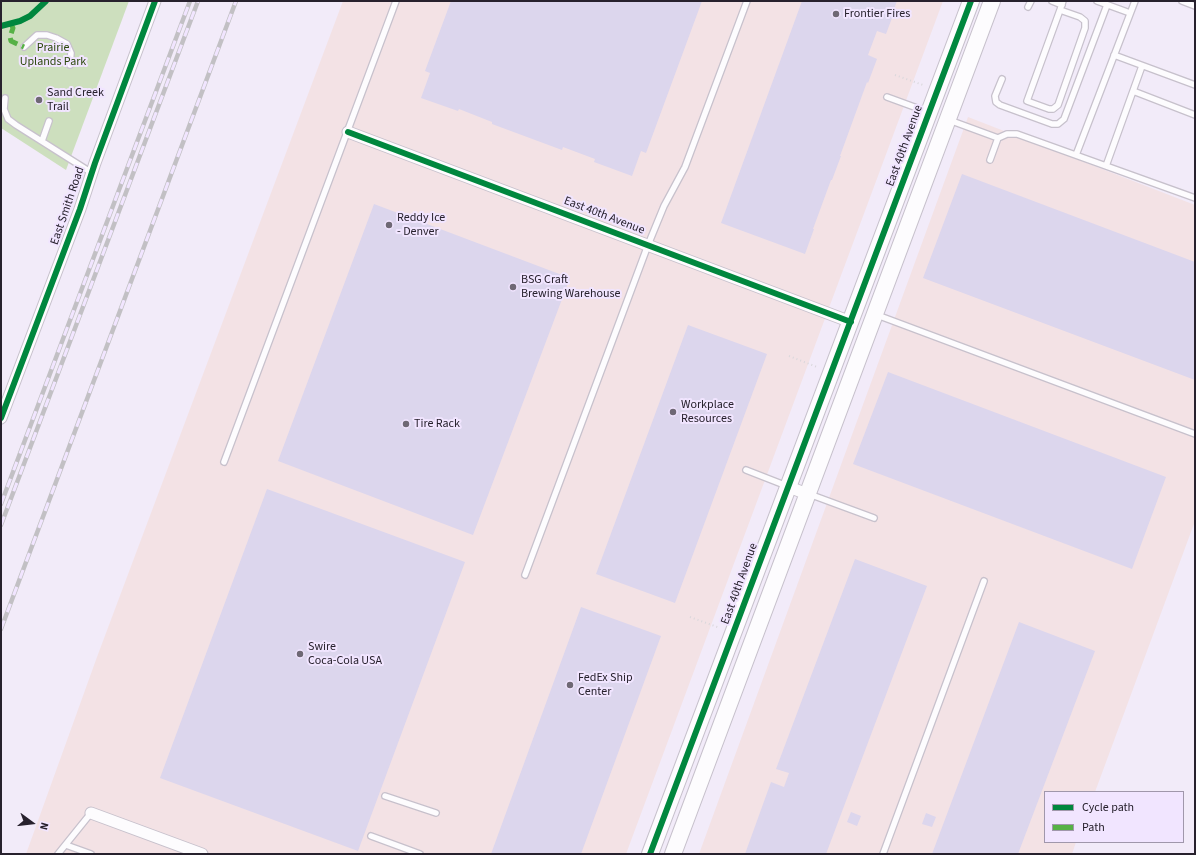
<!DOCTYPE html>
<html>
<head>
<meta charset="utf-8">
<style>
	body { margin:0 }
	#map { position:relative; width:1196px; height:855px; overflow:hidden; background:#f2ebf9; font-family:"Source Sans 3",sans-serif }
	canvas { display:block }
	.frame { position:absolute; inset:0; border:2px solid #27212d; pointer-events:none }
	.legend { position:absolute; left:1044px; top:791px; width:140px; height:52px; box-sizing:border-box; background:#f1e5ff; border:1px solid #a097ab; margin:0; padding:5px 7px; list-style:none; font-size:12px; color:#27212d }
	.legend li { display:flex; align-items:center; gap:8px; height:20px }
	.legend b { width:20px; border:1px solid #a097ab }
	.north { position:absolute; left:12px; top:803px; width:40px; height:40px; -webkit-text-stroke:3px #f1e5ff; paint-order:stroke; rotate:105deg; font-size:11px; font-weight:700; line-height:16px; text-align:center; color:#27212d }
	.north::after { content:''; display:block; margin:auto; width:14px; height:18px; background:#27212d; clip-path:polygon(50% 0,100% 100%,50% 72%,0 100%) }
</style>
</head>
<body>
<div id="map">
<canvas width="1196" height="855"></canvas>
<div class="frame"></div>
<ul class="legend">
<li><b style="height:5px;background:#00873e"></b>Cycle path</li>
<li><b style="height:5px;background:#56b146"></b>Path</li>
</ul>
<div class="north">N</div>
</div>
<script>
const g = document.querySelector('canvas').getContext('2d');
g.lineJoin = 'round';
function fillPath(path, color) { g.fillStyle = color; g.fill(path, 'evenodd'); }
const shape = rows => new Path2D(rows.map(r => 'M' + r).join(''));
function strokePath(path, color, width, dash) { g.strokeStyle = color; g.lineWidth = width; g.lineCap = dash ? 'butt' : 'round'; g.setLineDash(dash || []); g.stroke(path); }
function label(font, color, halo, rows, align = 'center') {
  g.font = font + ' "Source Sans 3",sans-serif'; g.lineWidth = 4; g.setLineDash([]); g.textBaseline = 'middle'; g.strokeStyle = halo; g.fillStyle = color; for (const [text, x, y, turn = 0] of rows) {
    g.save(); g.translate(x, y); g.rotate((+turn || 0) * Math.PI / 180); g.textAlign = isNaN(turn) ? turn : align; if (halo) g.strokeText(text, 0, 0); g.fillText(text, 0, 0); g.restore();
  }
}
const industrial = shape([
	[343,1,943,1,626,854,26,854,97,657],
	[968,117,1195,205,1195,521,1095,792,1045,792,1045,842,1076,842,1072,854,699,854]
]);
const green = shape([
	[1,1,129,1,66,170,1,128]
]);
const building = shape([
	[451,1,702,1,646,153,641,151,632,176,594,162,595,159,563,147,562,150,492,124,492,122,459,109,458,111,421,98,430,73,425,71],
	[802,1,897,1,894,9,895,10,886,34,877,31,868,55,877,59,868,83,867,82,840,156,841,156,832,180,831,180,813,229,814,229,805,254,721,223],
	[962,174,1195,262,1195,380,923,278],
	[374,204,570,278,473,535,278,461],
	[688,325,767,354,675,603,596,574],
	[888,372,1166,477,1132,569,853,464],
	[267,489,465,562,358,851,160,778],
	[855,559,927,586,826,854,745,854,771,782,784,787,789,773,776,769],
	[581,607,661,636,581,854,491,854],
	[1019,622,1095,651,1018,854,932,854],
	[851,812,861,816,857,826,847,822],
	[926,813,936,817,932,827,922,824]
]);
const path = shape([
	[895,75,923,85],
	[789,356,817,367],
	[690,617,720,628]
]);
const lane = shape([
	[1052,1,1062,5],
	[1097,1,1130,13],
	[1182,1,1195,6],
	[1028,7,1031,1],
	[1060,10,1080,17,1085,21,1085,28,1058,105,1053,109,1049,109,1027,101,1060,10,1063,1],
	[24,47,37,35,47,35,56,38,67,44,71,53,70,65],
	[1114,55,1195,85],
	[1002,79,995,96,996,102,1000,105,1052,124,1058,124,1064,119,1107,5],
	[1133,91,1195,115],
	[887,97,928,112],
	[5,98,4,109,8,119,16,125,92,173],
	[949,120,998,138,1007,134,1017,134,1195,198],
	[42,141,49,121],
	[1076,155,1135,1],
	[990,160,998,138],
	[1106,166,1142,66],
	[877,315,1195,434],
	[224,462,396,1],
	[746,470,787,486],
	[809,494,874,518],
	[525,575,648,245,664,206,685,167,747,1],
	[385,796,436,813],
	[371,836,420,854],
	[66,845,91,854],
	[58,854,91,813],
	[883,854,984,581]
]);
const street = shape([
	[348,132,851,322],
	[1,418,80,209,95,163,155,1],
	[789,487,807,494],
	[91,813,202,854]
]);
const secondary = shape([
	[650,854,971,1],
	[673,854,992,1]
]);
const rail = shape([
	[1,504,190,1],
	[1,525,198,1],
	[1,629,236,1]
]);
const quiet = shape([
	[11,24,13,28,10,37,11,41,24,47]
]);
const cycleway = shape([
	[1,26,20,21,30,16,46,1],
	[348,132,851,322],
	[1,418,80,209,95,163,155,1],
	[650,854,971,1]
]);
const markers = [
	[836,14,4,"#6e6874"],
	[39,100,4,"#6e6874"],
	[389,225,4,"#6e6874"],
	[513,287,4,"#6e6874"],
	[673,412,4,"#6e6874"],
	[406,424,4,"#6e6874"],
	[300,654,4,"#6e6874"],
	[570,685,4,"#6e6874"]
];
const poiNames = [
	["Frontier Fires",844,14],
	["Sand Creek",47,93],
	["Trail",47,107],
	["Reddy Ice",397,218],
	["- Denver",397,232],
	["BSG Craft",521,280],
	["Brewing Warehouse",521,294],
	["Workplace",681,405],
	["Resources",681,419],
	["Tire Rack",414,424],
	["Swire",308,647],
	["Coca-Cola USA",308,661],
	["FedEx Ship",578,678],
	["Center",578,692]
];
const parkNames = [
	["Prairie",53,48],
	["Uplands Park",53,62]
];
const streetNames = [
	["East 40th Avenue",905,146,-70],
	["East Smith Road",68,206,-71],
	["East 40th Avenue",604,216,21],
	["East 40th Avenue",740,584,-70]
];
fillPath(industrial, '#f3e2e5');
fillPath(green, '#cddfbe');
fillPath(building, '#dcd6ed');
strokePath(lane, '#c7c1cc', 8);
strokePath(street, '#c7c1cc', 13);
strokePath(secondary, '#c7c1cc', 18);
strokePath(path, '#d9d7db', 2, [1, 3]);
strokePath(lane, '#fdfcfe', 5.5);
strokePath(street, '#fdfcfe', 11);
strokePath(secondary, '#fdfcfe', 16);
strokePath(rail, '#c2c0c4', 4.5);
strokePath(rail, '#f1e5ff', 3, [9]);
strokePath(quiet, '#56b146', 5, [10, 5]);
strokePath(cycleway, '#00873e', 6);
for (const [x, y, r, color] of markers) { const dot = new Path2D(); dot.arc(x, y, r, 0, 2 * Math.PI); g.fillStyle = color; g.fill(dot); strokePath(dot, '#f1e5ff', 1.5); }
label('12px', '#27212d', '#f1e5ff', poiNames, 'left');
label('12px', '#2c480c', '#f1e5ff', parkNames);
label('12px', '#27212d', '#f1e5ff', streetNames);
</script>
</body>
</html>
